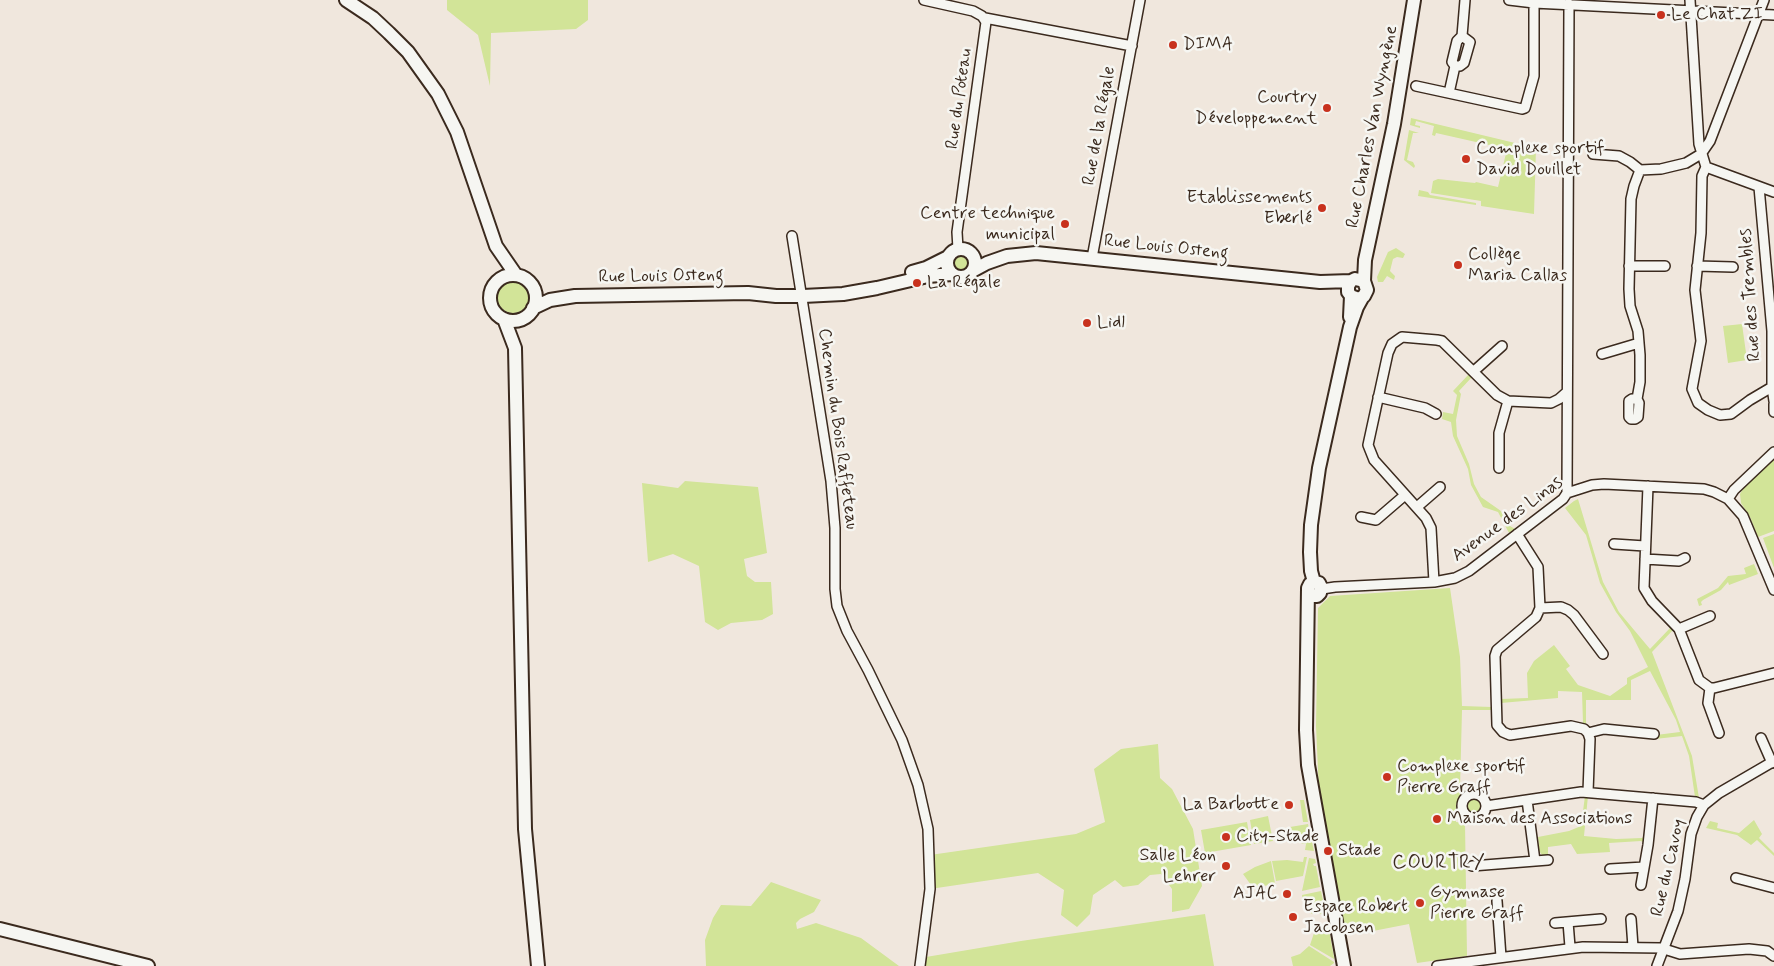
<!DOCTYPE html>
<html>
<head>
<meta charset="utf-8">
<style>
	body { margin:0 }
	canvas { display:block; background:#f0e7dd }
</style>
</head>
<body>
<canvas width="1774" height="966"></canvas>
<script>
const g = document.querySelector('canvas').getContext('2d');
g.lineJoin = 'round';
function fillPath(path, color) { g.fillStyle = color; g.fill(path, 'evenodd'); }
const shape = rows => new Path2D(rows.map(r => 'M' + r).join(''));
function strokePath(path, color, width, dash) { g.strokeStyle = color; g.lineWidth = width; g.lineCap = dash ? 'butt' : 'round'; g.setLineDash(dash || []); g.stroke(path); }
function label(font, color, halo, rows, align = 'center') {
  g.font = font + ' Mynerve,sans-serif'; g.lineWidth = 5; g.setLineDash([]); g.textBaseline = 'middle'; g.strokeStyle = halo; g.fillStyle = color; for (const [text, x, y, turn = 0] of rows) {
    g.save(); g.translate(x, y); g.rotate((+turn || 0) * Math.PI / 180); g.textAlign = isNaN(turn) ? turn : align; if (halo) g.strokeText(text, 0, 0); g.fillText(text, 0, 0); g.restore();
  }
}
const green = shape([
	[447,0,588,0,588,20,576,29,491,33,490,86,478,35,447,10],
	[1411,118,1536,148,1534,214,1481,206,1481,201,1431,193,1433,181,1438,179,1475,183,1476,182,1498,187,1507,149,1436,133,1435,136,1432,135,1434,126,1416,121,1415,125,1420,126,1420,128,1410,125],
	[1409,130,1419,133,1413,133,1407,160,1413,162,1415,166,1414,168,1404,160],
	[1419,190,1428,192,1430,195,1476,203,1476,205,1418,196],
	[1396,248,1405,254,1403,258,1397,257,1393,259,1390,271,1395,276,1394,280,1387,276,1383,282,1378,282,1377,277,1388,252],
	[962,254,969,258,969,266,967,270,962,272,955,269,953,261,955,256],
	'497 297a16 16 0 1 1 32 0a16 16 0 1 1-32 0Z',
	[1742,324,1747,360,1728,363,1723,326],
	[1469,374,1472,377,1459,391,1461,394,1456,420,1457,436,1469,464,1474,484,1481,497,1501,511,1510,526,1515,529,1509,533,1498,512,1483,507,1471,485,1468,469,1453,436,1451,422,1442,419,1443,412,1453,414,1457,395,1453,391],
	[1774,459,1774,531,1758,537,1750,517,1741,503,1740,494,1745,485],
	[685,481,758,487,767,553,744,559,747,576,755,582,771,582,773,614,762,620,731,623,718,630,705,622,699,566,673,554,648,562,642,483,678,488],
	[1578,499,1603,582,1619,612,1650,649,1671,627,1673,630,1652,652,1692,756,1699,798,1695,797,1689,756,1682,736,1655,739,1656,735,1680,732,1676,720,1650,671,1631,680,1631,700,1586,700,1586,725,1583,723,1582,692,1558,691,1558,698,1501,703,1501,699,1528,698,1527,673,1534,661,1554,645,1570,666,1566,669,1578,685,1610,696,1627,684,1627,678,1648,667,1630,631,1616,612,1600,583,1586,535,1565,508,1574,501],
	[1774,534,1774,568,1763,538],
	[1754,564,1758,574,1729,585,1728,582,1721,590,1703,600,1701,602,1702,605,1699,606,1697,599,1718,588,1728,576,1746,574,1744,568],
	[1450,588,1460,657,1462,706,1492,707,1492,710,1462,710,1460,789,1465,790,1459,804,1456,804,1456,822,1465,823,1467,956,1417,963,1409,924,1373,931,1345,931,1319,792,1316,726,1318,608,1330,596],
	[1158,744,1160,778,1172,789,1193,829,1202,886,1189,909,1172,912,1172,889,1161,874,1150,875,1138,885,1123,887,1115,880,1093,895,1090,914,1077,927,1061,915,1064,890,1038,873,930,889,930,855,1076,834,1105,822,1094,769,1121,749],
	[1585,796,1588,796,1584,836,1616,839,1642,838,1645,835,1644,843,1641,841,1609,843,1610,852,1577,854,1571,844,1548,847,1548,857,1542,855,1539,851,1538,837,1569,831,1581,826],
	'1465 806a9 9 0 1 1 18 0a9 9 0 1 1-18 0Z',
	[1300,800,1304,800,1308,822,1303,822],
	[1268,816,1273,841,1254,844,1250,820],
	[1754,820,1762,834,1759,838,1774,853,1774,856,1757,840,1751,845,1737,835,1706,828,1710,821,1718,823,1717,828,1739,833],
	[1247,822,1251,845,1205,853,1201,830],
	[1308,824,1314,851,1305,850,1306,844,1287,841,1293,839,1290,827],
	[1304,857,1307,857,1303,876,1276,881,1272,861,1287,860,1303,862],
	[1309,858,1315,859,1316,863,1313,864,1314,866,1316,866,1320,887,1302,891],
	[1271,861,1275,883,1277,883,1251,889,1249,886,1251,885,1243,874,1255,867],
	[771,882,821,900,814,912,800,919,796,923,797,929,816,923,861,938,899,966,706,966,705,940,713,918,721,905,751,906],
	[1321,891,1326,915,1326,916,1318,913,1312,914,1304,906,1302,895],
	[1205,914,1214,966,924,966,926,957,1021,941],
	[1328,924,1334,958,1334,959,1310,945,1315,930,1321,930],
	[1309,946,1334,962,1334,963,1330,966,1293,966,1291,957,1300,954]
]);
const street = shape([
	[924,0,973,11,982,16,986,22,957,232,958,249],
	[1509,0,1534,3,1774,15],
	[1690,0,1699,144,1706,167],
	[985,18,1132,46],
	[1462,36,1465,0],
	[1416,86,1522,109,1525,108,1534,76,1534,3],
	[1449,93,1455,66,1452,62,1457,41,1462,36,1470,42,1464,63,1460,66,1455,66],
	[1593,154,1619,156,1630,162,1640,170],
	[1706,167,1702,176,1701,233,1695,290,1701,341,1692,389,1698,403,1708,410,1720,415,1731,414,1750,400,1772,387],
	[1706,167,1774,192],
	[1759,187,1772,331,1772,387,1774,401],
	[792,236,831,481,835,528,835,589,837,606,847,631,868,670,902,740,918,785,928,829,930,889,920,966],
	[1092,258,1140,0],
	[1629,266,1665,266],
	[1697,266,1733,267],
	[1602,354,1639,343],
	[1474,371,1502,346],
	[1378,397,1425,408,1436,414],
	[1632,399,1637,399,1639,403,1638,417,1635,419,1631,419,1629,417,1629,401,1632,399],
	[1637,399,1640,382,1640,355,1638,331,1630,306,1629,289,1631,199,1634,186,1640,170,1661,169,1686,163,1701,154,1710,141,1764,0],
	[1774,404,1774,412],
	[1499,468,1499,433,1508,401],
	[1648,486,1644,588,1652,601,1679,629,1699,680,1710,688,1714,688,1774,673],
	[1567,493,1569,4],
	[1728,499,1734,490,1774,452],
	[1417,507,1440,487],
	[1361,517,1376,520,1405,495],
	[1517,534,1538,567,1540,608,1536,617,1497,650,1495,656,1497,725,1503,732,1510,735,1571,726,1584,729,1588,733,1590,739,1588,792],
	[1614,544,1645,546],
	[1645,559,1679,561,1685,558],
	[1434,582,1431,528,1426,518,1374,460,1368,445,1388,353,1392,344,1402,337,1437,340,1442,341,1497,395,1508,401,1551,403,1559,399,1567,392],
	[1322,589,1335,587,1434,582,1455,578,1469,571,1563,499,1567,493,1592,485,1604,484,1704,489,1714,492,1728,499,1743,516,1774,590],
	[1540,608,1561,607,1568,610,1574,615,1603,654],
	[1679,629,1710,616],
	[1710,688,1708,703,1719,733],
	[1588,733,1604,729,1654,734],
	[1761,738,1772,763],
	'1462 806a12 12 0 1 1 24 0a12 12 0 1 1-24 0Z',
	[1527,800,1535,861],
	[1486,806,1581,792,1696,802,1704,805,1719,793,1774,761],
	[1472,866,1548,860],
	[1610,869,1644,867],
	[1736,878,1774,888],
	[1641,885,1648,845,1653,798],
	[1497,901,1501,957],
	[1631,919,1633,947],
	[1568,922,1570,947],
	[1555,923,1601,919],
	[1437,966,1583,947,1661,948,1680,954,1749,949,1767,951,1774,956],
	[1657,966,1678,911,1685,879,1691,834,1697,817,1704,805]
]);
const secondary = shape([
	[346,0,373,18,389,33,408,52,438,94,457,132,496,246,516,275],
	'947 263a14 14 0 1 1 28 0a14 14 0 1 1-28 0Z',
	[974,270,987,263,1007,256,1036,253,1320,282,1351,281],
	[912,272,926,268,948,257],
	'490 298a23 23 0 1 1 46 0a23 23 0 1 1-46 0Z',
	[1364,281,1365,260,1394,124,1414,0],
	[533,308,550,300,575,296,748,293,776,296,803,296,843,294,877,288,928,276,952,274],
	[1350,317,1351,296,1348,292,1348,286,1351,281,1355,279,1364,281,1367,290,1364,296,1359,299,1351,296],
	[504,319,515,348,525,829,538,966],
	[1314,582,1311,571,1310,552,1311,525,1319,468,1350,327,1357,307,1362,298],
	[1308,591,1312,596,1317,596,1320,593,1321,587,1319,583,1314,582,1310,584,1308,588,1306,730,1308,765,1344,966],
	[0,929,148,966]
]);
const markers = [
	[1661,15,5,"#c8321e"],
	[1173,45,5,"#c8321e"],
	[1327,108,5,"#c8321e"],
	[1466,159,5,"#c8321e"],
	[1322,208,5,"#c8321e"],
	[1065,224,5,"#c8321e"],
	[1458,265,5,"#c8321e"],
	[917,283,5,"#c8321e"],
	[1087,323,5,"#c8321e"],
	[1387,777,5,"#c8321e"],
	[1289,805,5,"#c8321e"],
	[1437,819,5,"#c8321e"],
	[1226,837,5,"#c8321e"],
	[1328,851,5,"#c8321e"],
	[1226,866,5,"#c8321e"],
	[1287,894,5,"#c8321e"],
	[1420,903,5,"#c8321e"],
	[1293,917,5,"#c8321e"]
];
const poiNames = [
	["Le Chat ZI",1671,15],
	["DIMA",1183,45],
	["Courtry",1317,98,"right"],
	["Développement",1317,119,"right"],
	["Complexe sportif",1476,149],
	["David Douillet",1476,170],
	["Etablissements",1312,198,"right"],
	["Eberlé",1312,219,"right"],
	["Centre technique",1055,214,"right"],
	["municipal",1055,235,"right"],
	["Collège",1468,255],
	["Maria Callas",1468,276],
	["La Régale",927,283],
	["Lidl",1097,323],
	["Complexe sportif",1397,767],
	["Pierre Graff",1397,788],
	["La Barbotte",1279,805,"right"],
	["Maison des Associations",1447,819],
	["City-Stade",1236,837],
	["Stade",1338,851],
	["Salle Léon",1216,856,"right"],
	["Lehrer",1216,877,"right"],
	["Gymnase",1430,893],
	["Pierre Graff",1430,914],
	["AJAC",1277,894,"right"],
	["Espace Robert",1303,907],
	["Jacobsen",1303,928]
];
const streetNames = [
	["Rue du Poteau",960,99,-82],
	["Rue de la Régale",1100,126,-80],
	["Rue Charles Van Wyngène",1373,127,-79],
	["Rue Louis Osteng",1166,248,6],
	["Rue Louis Osteng",661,277,-1],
	["Rue des Trembles",1751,295,-94],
	["Chemin du Bois Raffeteau",837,429,82],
	["Avenue des Linas",1508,520,-36],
	["Rue du Cavoy",1669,868,-77]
];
const quarterNames = [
	["COURTRY",1439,864]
];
fillPath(green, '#d2e498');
strokePath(street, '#3b2a1e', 12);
strokePath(secondary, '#3b2a1e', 16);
strokePath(street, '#f6f6f2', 9);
strokePath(secondary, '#f6f6f2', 12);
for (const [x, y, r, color] of markers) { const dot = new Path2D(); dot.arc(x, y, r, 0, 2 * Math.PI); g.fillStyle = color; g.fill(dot); strokePath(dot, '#f6f6f2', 2); }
label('18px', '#3b2a1e', '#f6f6f2', poiNames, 'left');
label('18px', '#3b2a1e', '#f6f6f2', streetNames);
g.letterSpacing = '1px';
label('20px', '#3b2a1e', '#f6f6f2', quarterNames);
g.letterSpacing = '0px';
</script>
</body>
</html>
